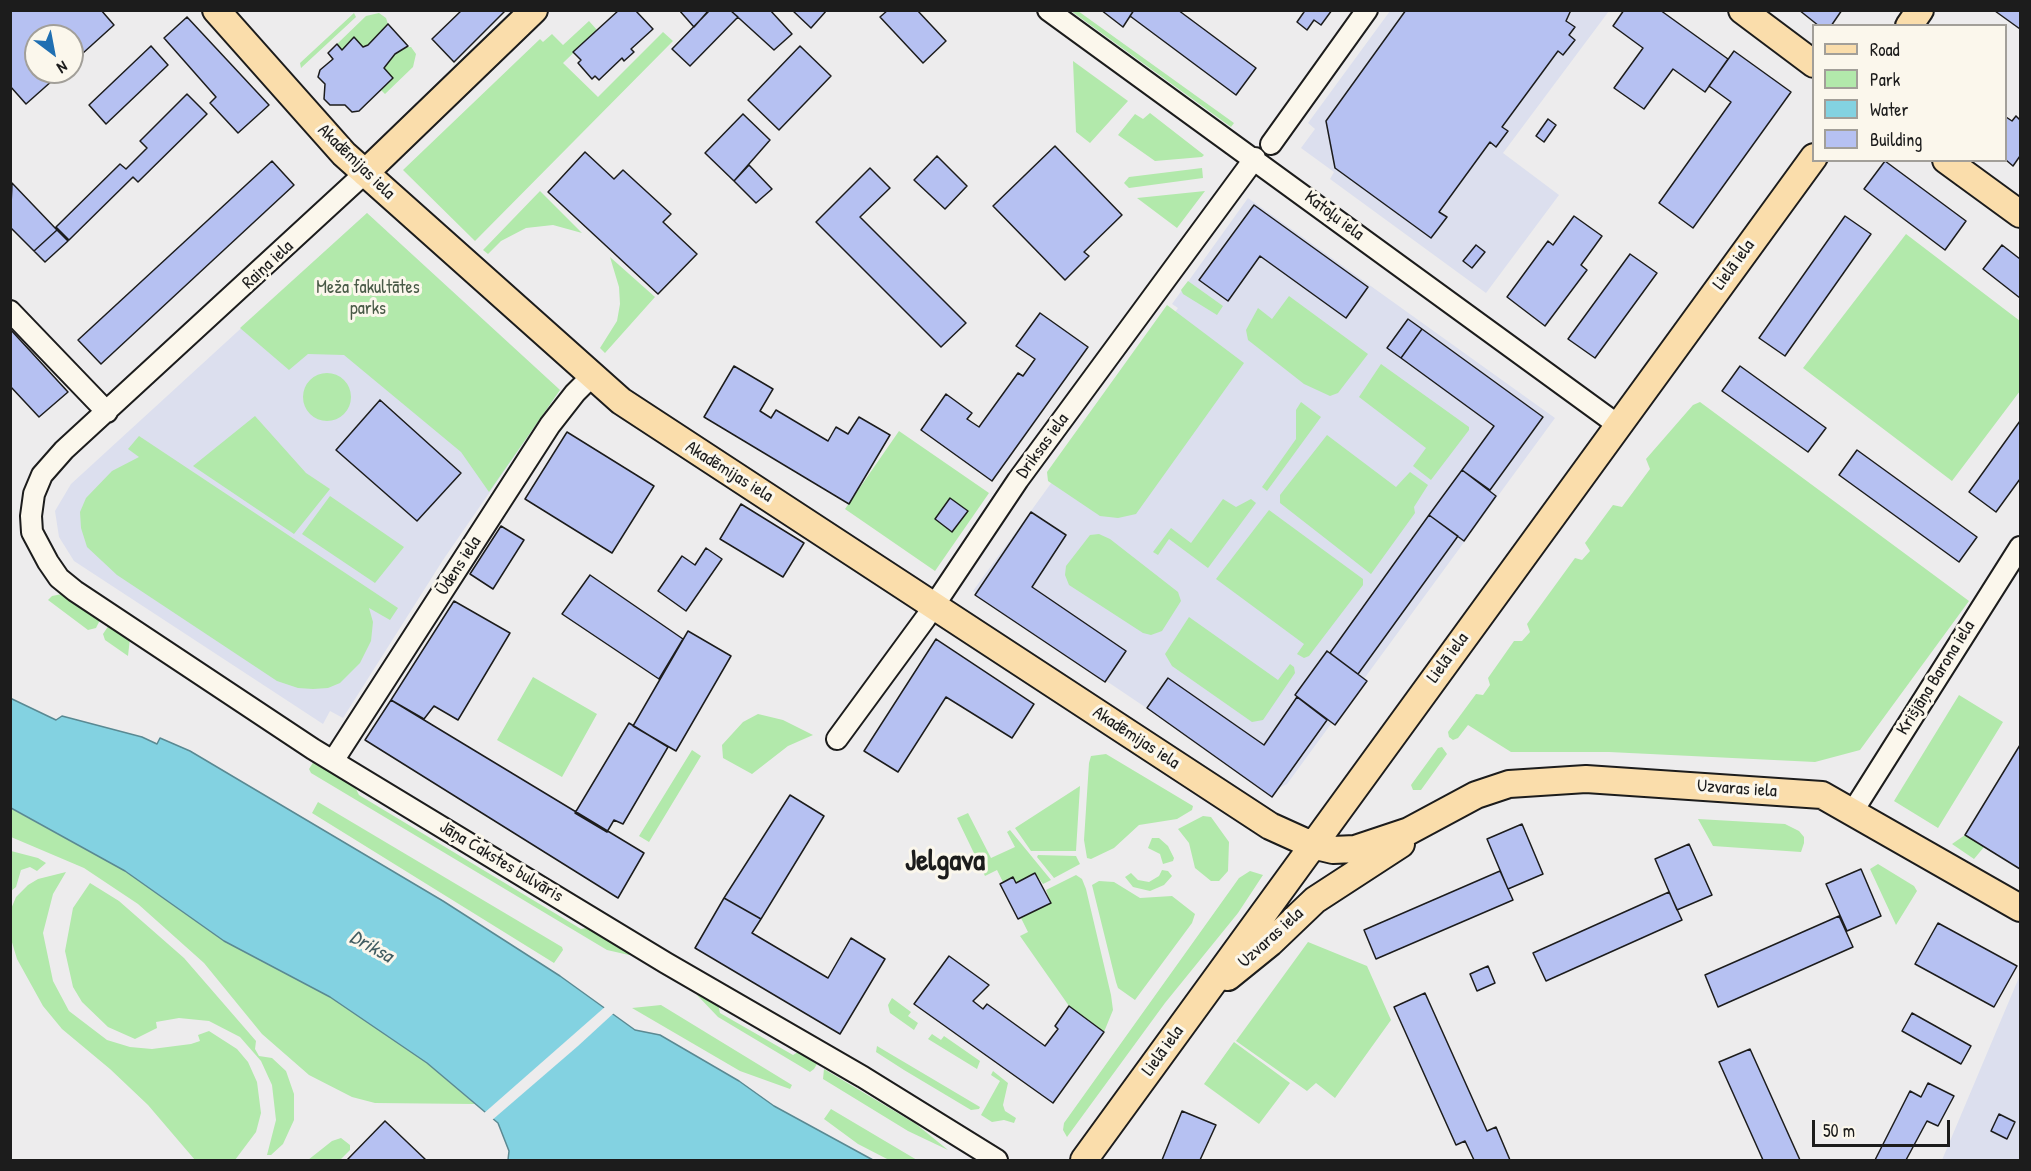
<!DOCTYPE html>
<html>
<head>
<meta charset="utf-8">
<style>
	body { margin:0 }
	#map { position:relative; width:2031px; height:1171px; overflow:hidden; background:#edeced; font-family:"Patrick Hand",sans-serif }
	canvas { display:block }
	.frame { position:absolute; inset:0; border:12px solid #1c1c1c; pointer-events:none }
	.legend { position:absolute; left:1812px; top:24px; width:195px; height:138px; box-sizing:border-box; background:#fbf7ec; border:2px solid #a29f99; margin:0; padding:8px 10px; list-style:none; font-size:18px; color:#1c1c1c }
	.legend li { display:flex; align-items:center; gap:12px; height:30px }
	.legend b { width:30px; border:2px solid #a29f99 }
	.north { position:absolute; left:24px; top:24px; width:60px; height:60px; box-sizing:border-box; background:#fbf7ec; border:2px solid #a29f99; border-radius:50%; rotate:148deg; font-size:16px; font-weight:700; line-height:24px; text-align:center; color:#1c1c1c }
	.north::after { content:''; display:block; margin:auto; width:21px; height:27px; background:#1f6fb2; clip-path:polygon(50% 0,100% 100%,50% 72%,0 100%) }
	.scale { position:absolute; left:1812px; top:1120px; width:138px; height:27px; box-sizing:border-box; border:3px solid #1c1c1c; border-top:0; padding-left:8px; font-size:18px; line-height:21px; white-space:nowrap; color:#1c1c1c; -webkit-text-stroke:4px #fbf7ec; paint-order:stroke }
</style>
</head>
<body>
<div id="map">
<canvas width="2031" height="1171"></canvas>
<div class="frame"></div>
<ul class="legend">
<li><b style="height:8px;background:#faddab"></b>Road</li>
<li><b style="height:16px;background:#b2e9ab"></b>Park</li>
<li><b style="height:16px;background:#83d2e1"></b>Water</li>
<li><b style="height:16px;background:#b6c1f2"></b>Building</li>
</ul>
<div class="north">N</div>
<div class="scale">50 m</div>
</div>
<script>
const g = document.querySelector('canvas').getContext('2d');
g.lineJoin = 'round';
function fillPath(path, color) { g.fillStyle = color; g.fill(path, 'evenodd'); }
const shape = rows => new Path2D(rows.map(r => 'M' + r).join(''));
function strokePath(path, color, width, dash) { g.strokeStyle = color; g.lineWidth = width; g.lineCap = dash ? 'butt' : 'round'; g.setLineDash(dash || []); g.stroke(path); }
function label(font, color, halo, rows, align = 'center') {
  g.font = font + ' "Patrick Hand",sans-serif'; g.lineWidth = 6; g.setLineDash([]); g.textBaseline = 'middle'; g.strokeStyle = halo; g.fillStyle = color; for (const [text, x, y, turn = 0] of rows) {
    g.save(); g.translate(x, y); g.rotate((+turn || 0) * Math.PI / 180); g.textAlign = isNaN(turn) ? turn : align; if (halo) g.strokeText(text, 0, 0); g.fillText(text, 0, 0); g.restore();
  }
}
const built = shape([
	[1390,11,1609,11,1503,153,1559,195,1486,293,1330,179,1334,172,1301,148,1315,129,1308,123],
	[1248,198,1555,418,1287,784,1271,792,973,591,1178,308,1172,304],
	[367,213,560,390,443,560,343,718,330,711,323,724,74,561,59,537,55,511,71,484],
	[2020,975,2020,1160,1942,1160]
]);
const green = shape([
	[1071,11,1078,11,1234,123,1231,127],
	[354,13,356,17,301,68,300,63],
	[379,13,386,18,388,24,368,45,363,47,354,37,342,50,337,44,366,16],
	[589,21,597,30,563,63,598,97,663,32,673,41,475,241,403,170,540,39,543,42,552,34,563,45],
	[407,47,411,47,416,54,413,67,385,94,380,89,393,78,384,68,395,54],
	[1073,61,1128,101,1090,143,1076,132],
	[1150,113,1204,155,1202,157,1155,161,1118,135,1135,114,1143,119],
	[1202,168,1203,178,1129,188,1124,183,1129,177],
	[540,191,582,233,553,225,526,228,501,241,488,254,483,250],
	[1205,191,1177,228,1137,198],
	[367,213,560,390,489,492,461,452,344,355,308,354,289,370,240,328],
	[1906,234,2020,321,2020,391,1952,481,1803,368],
	[610,257,655,297,605,353,600,348,617,321,620,304,619,287],
	[1188,281,1223,306,1217,315,1183,294,1181,290],
	[1289,296,1368,354,1338,393,1330,396,1304,384,1248,340,1246,330,1258,308,1272,319],
	[1167,305,1244,363,1136,514,1118,518,1100,516,1048,481,1047,472],
	[1381,364,1469,427,1469,430,1431,480,1413,466,1426,448,1359,397],
	'303 397a24 24 0 1 1 48 0a24 24 0 1 1-48 0Z',
	[1301,402,1321,417,1267,491,1262,487,1296,439,1296,410],
	[1700,402,1969,601,1860,750,1815,762,1609,752,1511,752,1468,725,1458,738,1453,740,1449,737,1448,732,1476,694,1483,695,1490,685,1488,678,1514,641,1522,641,1530,632,1527,624,1575,558,1582,560,1590,551,1585,543,1613,505,1622,507,1650,469,1646,459,1693,405],
	[255,416,306,473,330,489,294,534,193,466],
	[899,431,989,493,935,571,845,509],
	[1327,435,1396,487,1410,472,1428,485,1414,507,1415,513,1371,574,1280,503,1280,495],
	[139,436,398,608,390,620,369,608,373,622,371,641,360,663,340,683,328,688,313,689,298,688,277,681,117,575,87,547,81,528,80,512,86,498,112,471,139,457,128,449],
	[330,496,404,547,375,583,302,534],
	[1223,499,1236,507,1251,499,1256,503,1208,568,1169,539,1158,555,1153,552,1171,528,1191,543],
	[1269,510,1363,579,1363,585,1309,656,1304,658,1297,654,1304,644,1216,579],
	[1099,534,1110,539,1178,592,1181,601,1162,631,1151,635,1143,633,1069,585,1065,575,1066,566,1090,535],
	[62,594,100,620,96,628,88,630,48,600,52,596],
	[1189,617,1278,680,1290,664,1294,667,1295,673,1263,720,1252,722,1172,666,1165,654],
	[109,625,130,638,128,656,105,640,103,634],
	[533,677,597,714,562,777,497,740],
	[1959,695,2003,722,1938,828,1894,801],
	[758,714,783,720,813,735,788,746,752,774,723,758,722,745,743,722],
	[1442,747,1447,754,1421,790,1413,790,1411,785,1438,748],
	[692,750,701,756,649,842,639,836],
	[1106,754,1193,806,1192,810,1177,819,1139,825,1114,848,1091,859,1087,858,1084,840,1089,763,1091,756],
	[314,761,355,787,359,795,581,929,591,927,631,951,629,955,607,950,311,773,309,769],
	[1080,786,1076,851,1031,851,1015,828],
	[318,802,562,947,563,950,554,963,312,813],
	[10,808,125,871,224,941,330,997,427,1063,475,1104,375,1103,352,1097,309,1075,262,1034,204,963,138,904,84,868,11,837],
	[968,813,991,858,1015,847,1007,832,1010,830,1051,880,1043,884,1035,873,1016,883,1013,877,1003,882,997,870,985,876,957,818],
	[1203,816,1211,817,1229,842,1228,871,1219,881,1211,881,1195,868,1189,843,1178,829],
	[1698,819,1785,824,1799,831,1804,837,1804,843,1801,852,1713,846],
	[1965,835,1984,847,1974,859,1952,844],
	[1152,838,1159,838,1168,846,1174,858,1173,861,1163,864,1160,854,1148,848],
	[11,851,38,858,46,863,37,871,30,867,21,870,16,887,11,891],
	[1038,855,1076,856,1080,864,1054,878,1037,857],
	[1878,864,1914,886,1917,891,1896,925,1870,869],
	[1162,870,1168,871,1172,876,1164,885,1150,891,1133,887,1125,877,1131,873,1138,880,1149,882,1159,876],
	[1250,871,1263,875,1238,913,1165,1003,1067,1137,1063,1130,1064,1123,1239,878],
	[66,872,53,894,43,933,53,981,69,1011,107,1040,130,1047,152,1049,191,1044,200,1041,198,1035,209,1031,237,1049,248,1062,257,1082,261,1113,256,1132,235,1160,195,1160,148,1105,110,1069,62,1029,43,1006,17,959,11,939,11,909,16,897,28,885,38,879],
	[1076,875,1082,879,1086,889,1111,995,1113,1010,1104,1032,1069,1006,1020,936,1028,932,1021,918,1051,903,1046,890],
	[1099,881,1114,882,1140,898,1172,896,1195,914,1192,923,1135,1000,1118,988,1116,982,1092,885],
	[90,883,119,901,184,958,256,1041,255,1049,259,1056,272,1058,286,1071,294,1094,294,1120,283,1144,271,1155,267,1155,276,1120,272,1085,261,1061,240,1037,209,1021,179,1018,156,1022,157,1028,135,1039,108,1027,82,1002,73,987,65,951,73,908],
	[1308,942,1367,966,1391,1020,1335,1098,1316,1083,1307,1091,1236,1041],
	[699,992,718,1004,720,1013,793,1055,798,1052,817,1064,814,1069,810,1072,718,1017,697,995],
	[892,998,911,1012,908,1016,918,1023,914,1030,890,1013,888,1005],
	[661,1005,792,1085,790,1089,740,1071,632,1008],
	[932,1034,941,1040,944,1036,980,1061,977,1069,928,1039],
	[1234,1042,1290,1083,1259,1124,1204,1084],
	[877,1046,980,1107,979,1109,971,1110,904,1070,876,1052],
	[824,1069,916,1124,948,1150,908,1131,823,1079],
	[993,1071,1008,1083,1003,1105,1005,1111,1016,1118,1014,1123,1004,1120,992,1122,981,1115,1000,1081,991,1075],
	[831,1109,917,1160,889,1160,858,1144,824,1119],
	[341,1138,350,1145,350,1150,340,1160,308,1160,332,1141]
]);
const water = shape([
	[10,698,56,720,62,716,142,737,157,744,160,738,190,751,443,901,560,976,635,1030,660,1035,739,1081,774,1106,873,1160,508,1160,509,1151,498,1123,427,1063,330,997,224,941,125,871,11,808,10,698]
]);
const pier = shape([
	[606,1006,615,1012,578,1046,491,1121,483,1114]
]);
const building = shape([
	[10,10,101,10,114,25,72,63,72,36,36,36,36,72,62,72,26,104,10,86,10,10],
	[462,10,506,10,454,62,432,39,462,10],
	[619,10,635,10,653,29,631,49,634,52,624,61,622,58,599,80,595,76,592,79,578,63,581,60,573,52,619,10],
	[679,10,709,10,694,27,679,10],
	[710,10,730,10,738,17,690,66,672,49,710,10],
	[730,10,770,10,792,34,774,50,730,10],
	[792,10,827,10,811,28,792,10],
	[888,10,917,10,946,41,923,63,880,17,888,10],
	[1101,10,1134,10,1123,27,1101,10],
	[1134,10,1178,10,1256,68,1236,95,1130,16,1134,10],
	[1302,10,1332,10,1321,25,1314,20,1307,30,1297,22,1304,12,1302,10],
	[1406,10,1571,10,1566,21,1575,27,1569,35,1575,40,1563,55,1558,51,1502,127,1508,131,1496,147,1490,142,1439,212,1447,217,1431,238,1335,168,1326,121,1406,10],
	[1624,10,1660,10,1728,59,1705,92,1673,69,1644,109,1614,88,1643,48,1613,26,1624,10],
	[1799,10,1842,10,1831,26,1819,26,1799,10],
	[2020,10,2020,29,1995,11,1996,10,2020,10],
	[187,17,269,105,238,133,210,103,216,97,164,38,187,17],
	[388,24,408,46,395,54,384,68,393,78,359,111,352,112,345,105,330,105,324,99,325,84,318,77,320,70,333,59,328,53,337,44,342,50,354,37,363,47,368,45,388,24],
	[151,46,168,65,106,124,89,105,151,46],
	[800,46,831,76,779,130,748,100,800,46],
	[1734,51,1791,92,1693,228,1659,203,1731,102,1709,86,1734,51],
	[187,94,207,114,138,182,133,177,69,240,56,227,120,164,126,169,147,148,140,141,187,94],
	[743,114,770,140,734,181,705,153,743,114],
	[2016,116,2020,120,2020,156,2013,166,2006,160,2006,117,2012,121,2016,116],
	[1548,119,1556,125,1544,142,1536,136,1548,119],
	[1055,146,1122,215,1084,252,1089,256,1065,280,993,206,1055,146],
	[585,152,614,179,623,170,671,214,663,222,697,254,658,294,548,192,585,152],
	[937,156,967,186,945,209,914,180,937,156],
	[272,161,294,185,101,364,78,340,272,161],
	[1885,161,1966,221,1945,250,1864,189,1885,161],
	[749,165,772,189,756,203,734,181,749,165],
	[870,168,890,188,860,217,966,323,941,347,816,222,870,168],
	[12,183,57,230,34,251,10,227,12,183],
	[1254,205,1368,287,1346,318,1260,256,1228,301,1199,280,1254,205],
	[1574,216,1602,236,1581,265,1587,270,1545,326,1507,297,1548,241,1553,245,1574,216],
	[1845,216,1871,234,1785,356,1759,338,1845,216],
	[57,230,68,241,45,262,34,251,57,230],
	[1476,245,1485,252,1472,268,1463,261,1476,245],
	[2002,245,2020,259,2020,298,1983,269,2002,245],
	[1630,254,1657,273,1595,358,1568,339,1630,254],
	[1040,313,1088,347,992,481,921,430,946,394,972,413,967,419,979,427,1018,373,1023,376,1035,359,1016,346,1040,313],
	[1408,319,1422,329,1401,358,1387,348,1408,319],
	[10,329,68,392,39,417,10,386,10,329],
	[1422,329,1543,417,1490,490,1462,470,1494,426,1401,358,1422,329],
	[734,366,773,389,760,411,771,418,776,410,828,441,836,427,848,434,859,417,890,435,849,504,704,417,734,366],
	[1740,366,1826,428,1808,452,1722,391,1740,366],
	[380,400,461,473,417,521,336,450,380,400],
	[2020,421,2020,479,1996,512,1969,492,2020,421],
	[567,432,654,486,612,553,525,499,567,432],
	[1857,450,1977,537,1959,562,1839,475,1857,450],
	[1462,470,1496,496,1464,541,1429,515,1462,470],
	[950,498,968,511,952,532,935,519,950,498],
	[741,504,804,543,783,577,720,539,741,504],
	[1031,512,1066,535,1032,587,1126,651,1105,682,975,595,1031,512],
	[1429,515,1458,536,1358,674,1330,653,1429,515],
	[501,526,524,540,493,589,470,574,501,526],
	[706,548,722,559,686,611,658,591,682,556,695,565,706,548],
	[590,575,683,639,659,679,562,614,590,575],
	[454,601,510,633,458,720,434,706,424,719,391,700,454,601],
	[688,631,731,656,676,751,633,726,688,631],
	[936,639,1034,704,1012,738,946,697,898,772,864,751,936,639],
	[1327,651,1367,681,1335,725,1295,695,1327,651],
	[1168,678,1264,745,1297,697,1327,720,1272,797,1147,708,1168,678],
	[391,700,644,853,618,898,365,740,391,700],
	[629,723,668,747,623,824,614,820,607,832,575,813,629,723],
	[2020,745,2020,869,1965,835,2020,745],
	[790,795,824,816,761,919,724,898,790,795],
	[1522,824,1543,874,1508,889,1487,839,1522,824],
	[1689,844,1712,895,1677,910,1655,859,1689,844],
	[1861,869,1881,916,1847,931,1826,884,1861,869],
	[1500,871,1513,900,1376,959,1364,930,1500,871],
	[1035,873,1051,903,1018,919,1000,884,1013,877,1016,883,1035,873],
	[1669,892,1682,920,1546,981,1533,953,1669,892],
	[724,898,761,919,752,933,828,978,851,938,885,959,840,1034,695,948,724,898],
	[1839,916,1853,947,1718,1007,1705,975,1839,916],
	[1938,923,2017,966,1994,1007,1915,964,1938,923],
	[949,956,989,985,973,1001,983,1009,987,1004,1045,1046,1058,1029,1055,1026,1069,1006,1104,1032,1053,1103,914,1004,949,956],
	[1488,966,1495,983,1477,991,1470,974,1488,966],
	[1425,993,1487,1131,1496,1127,1510,1160,1474,1160,1465,1141,1456,1145,1394,1007,1425,993],
	[1912,1013,1971,1046,1961,1064,1902,1031,1912,1013],
	[1750,1049,1800,1160,1763,1160,1719,1062,1750,1049],
	[1928,1083,1954,1096,1938,1126,1927,1121,1906,1160,1875,1160,1910,1091,1921,1097,1928,1083],
	[1182,1111,1216,1125,1200,1160,1162,1160,1182,1111],
	[1999,1114,2015,1122,2007,1139,1991,1131,1999,1114],
	[385,1121,426,1160,347,1160,385,1121]
]);
const minor = shape([
	[1048,10,1618,425],
	[1271,144,1367,10],
	[365,173,64,450,42,475,34,494,31,516,32,532,48,562,59,578,75,591,313,749,666,963,863,1077,997,1160],
	[10,311,107,412],
	[837,739,925,619,1018,480,1255,158],
	[333,761,550,425,575,393,592,376],
	[1853,811,2020,547]
]);
const major = shape([
	[216,10,344,154,621,401,1270,826,1312,845,1333,850,1355,849,1409,831,1476,795,1509,784,1586,779,1822,795,2020,908],
	[1742,10,1814,64],
	[1909,26,1920,10],
	[1946,160,2020,214],
	[365,173,534,10],
	[1228,977,1270,943,1315,900,1401,844],
	[1084,1160,1814,157]
]);
const streetNames = [
	["Akadēmijas iela",356,162,44],
	["Katoļu iela",1334,216,37],
	["Raiņa iela",268,265,-43],
	["Lielā iela",1734,265,-54],
	["Driksas iela",1043,446,-54],
	["Akadēmijas iela",729,472,32],
	["Ūdens iela",459,566,-57],
	["Lielā iela",1448,658,-54],
	["Krišjāņa Barona iela",1936,678,-58],
	["Akadēmijas iela",1136,738,33],
	["Uzvaras iela",1737,789,4],
	["Jāņa Čakstes bulvāris",501,862,31],
	["Uzvaras iela",1271,938,-42],
	["Lielā iela",1163,1051,-54]
];
const parkNames = [
	["Meža fakultātes",368,288],
	["parks",368,309]
];
const waterNames = [
	["Driksa",371,947,29]
];
const townNames = [
	["Jelgava",945,862]
];
fillPath(built, '#dcdfee');
fillPath(green, '#b2e9ab');
fillPath(water, '#83d2e1');
strokePath(water, '#5a8992', 1.5);
fillPath(pier, '#edeced');
fillPath(building, '#b6c1f2');
strokePath(building, '#1c1c1c', 1.5);
strokePath(minor, '#1c1c1c', 24);
strokePath(major, '#1c1c1c', 30);
strokePath(minor, '#fbf7ec', 20);
strokePath(major, '#faddab', 26);
label('18px', '#1c1c1c', '#fbf7ec', streetNames);
label('18px', '#495a47', '#fbf7ec', parkNames);
label('italic 20px', '#405c61', '#fbf7ec', waterNames);
label('bold 30px', '#1c1c1c', '#fbf7ec', townNames);
</script>
</body>
</html>
